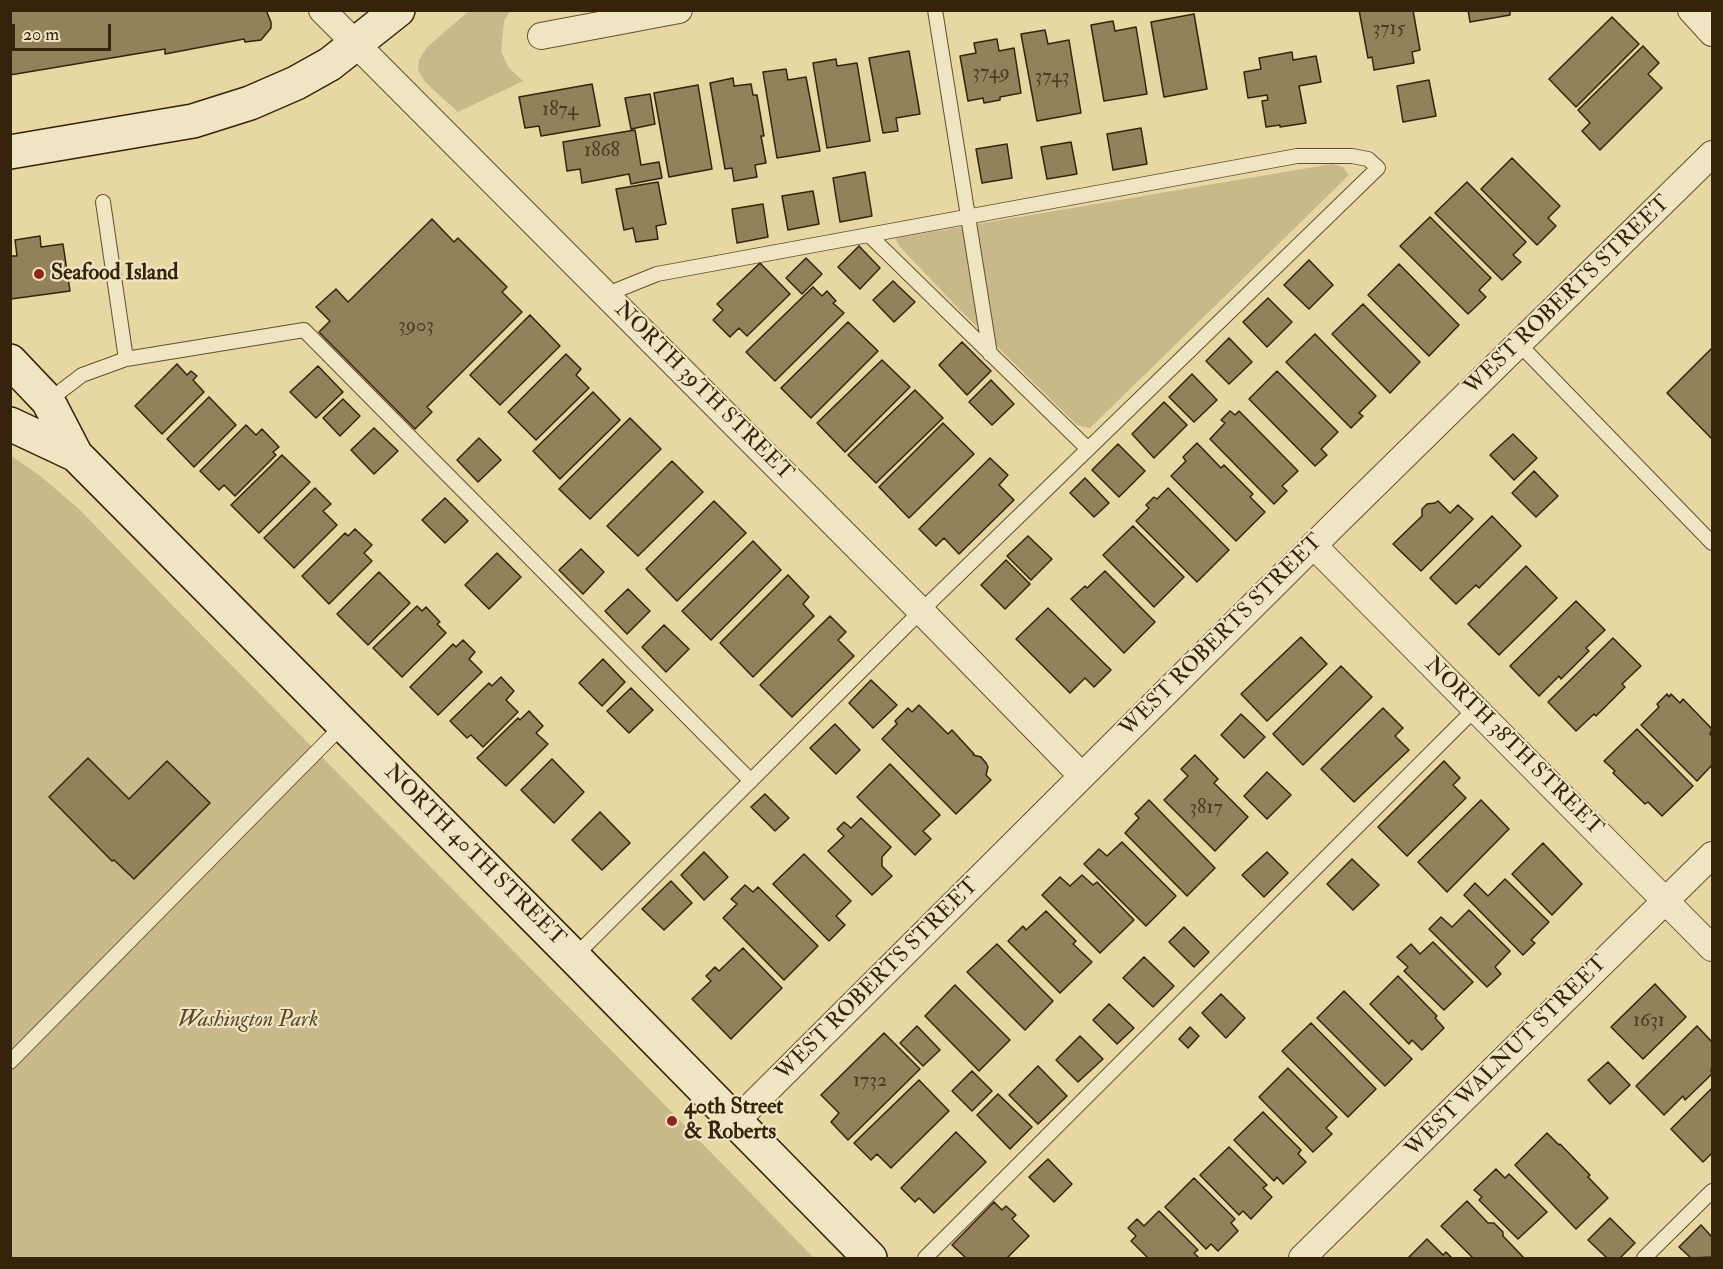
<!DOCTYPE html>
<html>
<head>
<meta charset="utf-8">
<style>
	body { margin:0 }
	#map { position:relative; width:1723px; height:1269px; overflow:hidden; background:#e7d7a3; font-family:"IM FELL Double Pica",serif }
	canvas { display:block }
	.frame { position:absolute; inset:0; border:12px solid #37230c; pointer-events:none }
	.scale { position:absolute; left:12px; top:24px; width:99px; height:27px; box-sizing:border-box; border:3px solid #37230c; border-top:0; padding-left:8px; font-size:18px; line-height:21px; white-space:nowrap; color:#37230c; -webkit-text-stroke:4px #efe5c3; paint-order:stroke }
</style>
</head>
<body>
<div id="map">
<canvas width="1723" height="1269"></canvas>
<div class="frame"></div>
<div class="scale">20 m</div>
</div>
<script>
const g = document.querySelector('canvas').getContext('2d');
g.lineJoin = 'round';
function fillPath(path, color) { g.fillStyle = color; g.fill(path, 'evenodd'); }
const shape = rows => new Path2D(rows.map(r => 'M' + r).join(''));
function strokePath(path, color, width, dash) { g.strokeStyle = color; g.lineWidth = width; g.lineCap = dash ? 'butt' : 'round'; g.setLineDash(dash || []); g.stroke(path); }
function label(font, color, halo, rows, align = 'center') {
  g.font = font + ' "IM FELL Double Pica",serif'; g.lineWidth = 4.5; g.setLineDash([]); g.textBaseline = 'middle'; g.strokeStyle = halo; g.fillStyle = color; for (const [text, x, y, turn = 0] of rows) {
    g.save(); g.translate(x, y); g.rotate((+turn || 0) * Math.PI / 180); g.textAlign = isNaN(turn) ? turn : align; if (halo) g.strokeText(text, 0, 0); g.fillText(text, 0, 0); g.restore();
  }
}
const green = shape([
	[469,11,510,11,504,21,501,51,508,67,523,81,458,112,425,82,418,70,419,60,427,47],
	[1332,164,1343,167,1349,175,1090,428,1077,425,959,309,900,247,895,238],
	[10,455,39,475,78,508,173,606,612,1051,814,1258,11,1258]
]);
const building = shape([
	[10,10,266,10,271,22,271,28,261,40,245,42,244,39,165,54,165,49,10,75,10,10],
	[1359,10,1413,10,1420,50,1412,52,1414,63,1374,70,1372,57,1368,58,1359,10],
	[1468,10,1510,10,1510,15,1470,22,1468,10],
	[1194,14,1207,89,1164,97,1151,22,1194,14],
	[1612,17,1639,44,1576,107,1549,79,1612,17],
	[1113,21,1115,31,1136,27,1147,94,1104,101,1091,25,1113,21],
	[1045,30,1048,44,1069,40,1081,113,1037,121,1021,34,1045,30],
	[997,39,999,51,1014,48,1021,93,1000,97,1000,100,984,103,983,98,968,101,960,56,976,53,974,43,997,39],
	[1643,46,1659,63,1648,74,1662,88,1600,150,1582,131,1590,123,1578,110,1643,46],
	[909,51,920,114,896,118,898,131,883,133,869,58,909,51],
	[1292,52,1293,60,1316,56,1321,82,1299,86,1306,123,1280,127,1280,125,1266,127,1262,101,1268,100,1267,95,1248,98,1244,72,1261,69,1259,58,1292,52],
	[836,59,837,66,857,63,870,141,827,148,813,63,836,59],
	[786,69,788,80,806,77,820,151,777,158,763,72,786,69],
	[733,78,734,86,751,84,753,95,757,95,764,136,761,136,766,163,755,165,757,177,734,181,732,168,725,169,710,83,733,78],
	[1429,80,1436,116,1403,122,1397,86,1429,80],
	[592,84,600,126,541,136,539,126,525,128,519,97,592,84],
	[698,85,712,169,669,177,654,93,698,85],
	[650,94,655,124,631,129,625,98,650,94],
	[1141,128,1147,164,1113,170,1107,134,1141,128],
	[635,130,641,165,659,162,662,178,631,184,629,174,582,183,580,169,567,171,563,142,635,130],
	[1071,142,1077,174,1047,179,1041,147,1071,142],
	[1007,144,1012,178,982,183,976,149,1007,144],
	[1512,158,1560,206,1548,218,1556,226,1537,245,1481,189,1512,158],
	[865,172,872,216,840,222,833,178,865,172],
	[658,182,666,224,656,226,658,239,636,242,633,228,624,230,616,189,658,182],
	[1467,182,1526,242,1513,255,1521,262,1502,280,1435,213,1467,182],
	[813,191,819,224,788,230,782,196,813,191],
	[763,204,768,237,737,243,732,209,763,204],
	[1430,217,1491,278,1479,290,1486,297,1468,314,1400,246,1430,217],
	[432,219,454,242,458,238,507,287,502,292,522,312,427,407,432,412,415,429,319,332,330,321,316,307,336,289,348,302,432,219],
	[40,236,41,247,63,244,70,291,11,299,10,256,17,256,15,240,40,236],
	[859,246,880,268,860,289,838,267,859,246],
	[806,258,822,274,802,294,786,278,806,258],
	[1309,260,1333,285,1309,309,1284,285,1309,260],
	[760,263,790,294,747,336,739,328,730,337,713,320,723,310,717,304,760,263],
	[1399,264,1459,325,1429,356,1368,295,1399,264],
	[893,281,915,302,894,322,873,300,893,281],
	[813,287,822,296,827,291,836,301,833,303,844,313,775,381,746,352,813,287],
	[1268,298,1292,322,1267,347,1243,322,1268,298],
	[1363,304,1420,362,1390,393,1332,334,1363,304],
	[530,315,560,346,500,405,470,375,530,315],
	[848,322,878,351,811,418,781,388,848,322],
	[1315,334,1376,396,1359,413,1363,416,1351,428,1286,362,1315,334],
	[1229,338,1252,362,1229,384,1206,361,1229,338],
	[962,342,991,371,967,395,939,365,962,342],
	[1712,348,1712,436,1711,438,1667,393,1712,348],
	[566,354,581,369,576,375,589,388,536,440,508,412,566,354],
	[882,360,910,387,845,452,817,423,882,360],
	[177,364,187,375,191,371,197,376,193,380,204,392,162,434,135,406,177,364],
	[318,366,343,392,316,418,290,392,318,366],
	[1277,371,1338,432,1321,449,1327,455,1315,466,1249,399,1277,371],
	[1192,374,1217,400,1194,422,1169,397,1192,374],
	[991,380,1014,404,992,425,969,402,991,380],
	[915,390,943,418,876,483,848,455,915,390],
	[593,392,620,420,560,479,533,451,593,392],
	[209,397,236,425,194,467,167,439,209,397],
	[343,399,360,416,340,436,323,418,343,399],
	[1164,402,1187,425,1154,458,1132,434,1164,402],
	[1230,411,1235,415,1239,411,1298,471,1282,486,1287,491,1274,504,1210,439,1225,423,1221,420,1230,411],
	[630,418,661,449,590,519,559,489,630,418],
	[943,423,974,454,909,518,879,487,943,423],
	[246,425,256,435,262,429,279,447,273,452,276,455,235,496,224,485,219,490,200,471,246,425],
	[374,428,398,451,374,474,351,450,374,428],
	[1513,434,1537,458,1514,480,1490,455,1513,434],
	[479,438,501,460,478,482,457,460,479,438],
	[1197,443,1221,468,1224,465,1253,494,1250,497,1265,512,1236,541,1171,476,1186,461,1183,457,1197,443],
	[1118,444,1145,471,1119,497,1092,470,1118,444],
	[282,455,310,482,259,533,231,505,282,455],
	[990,458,1008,475,999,485,1014,500,959,554,944,538,936,546,919,529,990,458],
	[672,461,703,492,638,556,607,526,672,461],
	[1534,471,1558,496,1536,517,1512,493,1534,471],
	[1085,478,1109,503,1094,517,1070,493,1085,478],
	[315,488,331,504,323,511,337,525,294,568,264,538,315,488],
	[1168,488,1229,550,1197,582,1136,521,1149,508,1146,505,1154,497,1157,499,1168,488],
	[445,498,468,521,445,543,422,520,445,498],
	[714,501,746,533,677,601,646,569,714,501],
	[1438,501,1450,513,1458,505,1473,519,1421,571,1393,544,1422,516,1422,509,1427,504,1435,503,1438,501],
	[1492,516,1521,546,1479,588,1476,585,1456,604,1430,578,1492,516],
	[1133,526,1184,577,1154,607,1103,555,1133,526],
	[355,529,372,545,364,553,372,561,329,604,302,576,345,533,348,536,355,529],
	[1028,536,1052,559,1031,580,1007,556,1028,536],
	[753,541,781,570,711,640,682,611,753,541],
	[581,549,604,572,583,594,559,570,581,549],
	[497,553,521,577,489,609,465,585,497,553],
	[1006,560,1030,584,1005,609,981,585,1006,560],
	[1526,566,1557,598,1499,655,1468,624,1526,566],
	[1105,571,1155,622,1124,653,1071,599,1085,586,1087,588,1105,571],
	[379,572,410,603,368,645,337,614,379,572],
	[788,575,809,597,803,604,814,616,753,677,720,643,788,575],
	[628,589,650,611,627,634,605,611,628,589],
	[1576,601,1605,630,1586,648,1589,651,1561,679,1559,676,1539,696,1510,666,1576,601],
	[417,606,422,611,426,607,440,622,437,624,446,633,402,677,373,648,417,606],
	[1048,608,1111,670,1094,687,1085,678,1070,693,1016,639,1048,608],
	[830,616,846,632,838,640,854,656,792,717,760,685,830,616],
	[664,625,689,649,666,672,642,647,664,625],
	[1301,637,1327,664,1267,721,1241,694,1301,637],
	[1613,638,1641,666,1622,684,1625,687,1596,716,1594,714,1576,731,1548,702,1613,638],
	[463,640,475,652,469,659,482,672,438,715,410,687,453,644,456,647,463,640],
	[603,659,625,682,602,706,579,683,603,659],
	[1341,666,1372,697,1303,765,1273,734,1341,666],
	[501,677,514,691,506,700,518,712,483,747,471,735,467,738,450,721,489,683,492,686,501,677],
	[871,680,897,705,873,728,849,703,871,680],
	[631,688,653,710,629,733,607,711,631,688],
	[1667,694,1669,697,1671,694,1680,703,1683,699,1712,729,1710,734,1712,736,1712,765,1697,781,1641,725,1659,707,1657,704,1667,694],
	[919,705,948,734,952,730,974,754,973,755,981,757,986,763,988,767,986,775,991,780,956,814,882,739,897,724,895,721,908,708,912,712,919,705],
	[1383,708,1403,728,1395,736,1409,750,1354,802,1321,769,1383,708],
	[529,711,543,726,536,733,548,744,506,786,477,758,518,718,520,720,529,711],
	[1241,714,1265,737,1244,758,1221,735,1241,714],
	[835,724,860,750,836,774,810,748,835,724],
	[1637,729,1693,786,1662,816,1648,802,1645,804,1613,773,1615,771,1604,761,1637,729],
	[1195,755,1218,779,1214,783,1248,817,1215,851,1164,800,1188,776,1181,769,1195,755],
	[88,758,129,799,167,761,210,803,134,879,114,860,112,861,49,797,88,758],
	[552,759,584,792,554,823,521,790,552,759],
	[1444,761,1460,778,1453,785,1466,798,1407,856,1378,827,1444,761],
	[890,764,940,815,923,831,931,839,915,855,857,797,890,764],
	[1267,772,1291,795,1267,819,1244,796,1267,772],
	[765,794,789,818,775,831,751,807,765,794],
	[1149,800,1215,868,1187,896,1125,833,1139,818,1135,814,1149,800],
	[1481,800,1509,829,1447,892,1418,862,1481,800],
	[600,812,630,843,602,870,572,840,600,812],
	[861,818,891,847,882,857,882,866,892,876,872,895,828,851,844,836,837,829,844,822,851,828,861,818],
	[1122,842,1176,896,1146,926,1084,864,1099,849,1107,856,1122,842],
	[1543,843,1582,884,1552,915,1512,874,1543,843],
	[704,852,728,877,704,900,681,875,704,852],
	[1267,852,1288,873,1264,897,1242,875,1267,852],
	[804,854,851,901,836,916,845,925,829,941,773,884,804,854],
	[1352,859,1379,885,1353,910,1327,884,1352,859],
	[1082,875,1093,885,1097,882,1134,920,1100,953,1042,895,1060,877,1070,886,1082,875],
	[1505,879,1549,922,1531,940,1535,943,1523,955,1464,895,1475,883,1488,896,1505,879],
	[671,881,692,903,664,930,642,909,671,881],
	[745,885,753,892,758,887,818,946,784,980,723,918,737,904,731,899,745,885],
	[1469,910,1510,951,1495,967,1501,974,1487,987,1429,929,1441,917,1452,927,1469,910],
	[1046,911,1076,941,1073,944,1092,962,1060,993,1008,941,1023,926,1026,930,1046,911],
	[1184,927,1209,952,1194,967,1169,942,1184,927],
	[1433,942,1473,982,1444,1010,1404,971,1408,967,1397,957,1411,944,1420,954,1433,942],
	[997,944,1053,1001,1025,1030,967,972,997,944],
	[743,948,782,988,731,1039,692,999,711,981,706,976,715,967,719,971,743,948],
	[1144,957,1174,986,1153,1007,1123,978,1144,957],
	[1398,976,1437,1016,1435,1018,1444,1028,1422,1050,1412,1040,1409,1044,1370,1004,1398,976],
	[1655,984,1686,1017,1643,1059,1611,1027,1655,984],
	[955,985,1010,1040,979,1071,925,1016,955,985],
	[1344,991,1412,1059,1385,1086,1317,1018,1344,991],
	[1221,994,1245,1018,1226,1038,1202,1013,1221,994],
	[1109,1004,1134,1028,1117,1044,1093,1020,1109,1004],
	[1311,1023,1376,1089,1348,1117,1282,1051,1311,1023],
	[917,1026,940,1050,923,1066,900,1043,917,1026],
	[1697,1026,1712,1042,1712,1068,1711,1070,1712,1074,1685,1100,1683,1096,1664,1115,1636,1086,1697,1026],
	[1190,1027,1199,1036,1188,1048,1179,1039,1190,1027],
	[884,1033,920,1069,848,1140,831,1122,839,1113,821,1095,884,1033],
	[1080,1036,1103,1059,1078,1082,1056,1060,1080,1036],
	[1608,1062,1630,1085,1610,1104,1588,1080,1608,1062],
	[1038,1066,1067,1096,1038,1124,1009,1095,1038,1066],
	[1288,1068,1337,1117,1326,1128,1332,1134,1313,1152,1259,1097,1288,1068],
	[972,1071,992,1091,972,1111,952,1091,972,1071],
	[919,1080,949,1111,891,1168,877,1154,871,1160,854,1143,919,1080],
	[1712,1088,1712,1153,1703,1162,1671,1129,1712,1088],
	[998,1094,1032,1127,1010,1149,977,1115,998,1094],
	[1263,1112,1301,1150,1298,1154,1306,1162,1283,1184,1277,1177,1274,1181,1234,1140,1263,1112],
	[956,1132,986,1162,934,1213,919,1198,915,1202,901,1188,956,1132],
	[1547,1133,1559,1145,1560,1144,1590,1175,1588,1177,1608,1198,1576,1229,1515,1165,1547,1133],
	[1229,1147,1267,1185,1263,1188,1272,1197,1251,1219,1243,1211,1239,1215,1200,1175,1229,1147],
	[1048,1159,1072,1184,1054,1202,1029,1177,1048,1159],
	[1496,1169,1505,1178,1509,1174,1547,1212,1518,1239,1479,1200,1482,1197,1474,1190,1496,1169],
	[1194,1178,1235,1219,1231,1223,1238,1231,1218,1251,1211,1244,1206,1249,1165,1207,1194,1178],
	[1467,1201,1488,1223,1494,1223,1503,1232,1503,1236,1524,1258,1473,1258,1441,1226,1467,1201],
	[994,1202,1002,1210,1006,1206,1016,1215,1012,1219,1029,1236,1007,1258,966,1258,952,1245,994,1202],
	[1159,1211,1198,1250,1194,1253,1199,1258,1148,1258,1131,1241,1136,1236,1128,1228,1137,1219,1144,1226,1159,1211],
	[1610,1218,1635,1243,1620,1258,1607,1258,1588,1240,1610,1218],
	[1701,1225,1712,1237,1712,1257,1691,1258,1679,1247,1701,1225],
	[1427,1239,1443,1255,1446,1252,1452,1258,1408,1258,1427,1239]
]);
const lane = shape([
	[935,10,990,354],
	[103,202,126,359],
	[869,235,1088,449],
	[1519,344,1712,543],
	[48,401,82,375,126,359,304,330,751,781],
	[574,957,921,611,1378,168,1368,159,1352,156,1297,156,657,274,605,295],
	[10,1062,343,725],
	[925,1258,1475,709],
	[1644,1258,1712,1191]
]);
const street = shape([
	[322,10,921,611,1082,776],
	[1691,10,1712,33],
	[541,36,679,10],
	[1314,546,1712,948],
	[735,1122,1338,521,1712,154],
	[1302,1258,1712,855]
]);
const secondary = shape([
	[10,152,193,121,250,103,296,83,330,64,398,10],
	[10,361,48,401,76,455,574,957,870,1258],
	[10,424,76,455]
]);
const markers = [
	[39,274,6,"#8f2418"],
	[672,1121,6,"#8f2418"]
];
const numberNames = [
	["3715",1389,30],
	["3749",991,74],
	["3743",1052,78],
	["1874",560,111],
	["1868",602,152],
	["3903",416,327],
	["3817",1206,809],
	["1631",1649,1022],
	["1732",870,1082]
];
const poiNames = [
	["Seafood Island",51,274],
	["40th Street",684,1108],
	["& Roberts",684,1133]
];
const streetNames = [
	["WEST ROBERTS STREET",1568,296,-44],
	["NORTH 39TH STREET",703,392,45],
	["WEST ROBERTS STREET",1222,636,-45],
	["NORTH 38TH STREET",1513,747,45],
	["NORTH 40TH STREET",474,856,45],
	["WEST ROBERTS STREET",878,980,-45],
	["WEST WALNUT STREET",1507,1057,-45]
];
const parkNames = [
	["Washington Park",248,1021]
];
fillPath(green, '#c9b889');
fillPath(building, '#93815b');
strokePath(building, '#37230c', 1.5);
strokePath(lane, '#635032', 16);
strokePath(street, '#635032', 28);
strokePath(secondary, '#37230c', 36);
strokePath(lane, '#efe5c3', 14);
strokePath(street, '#efe5c3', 26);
strokePath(secondary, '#efe5c3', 33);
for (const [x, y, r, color] of markers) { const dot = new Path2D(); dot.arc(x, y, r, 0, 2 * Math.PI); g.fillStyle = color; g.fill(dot); strokePath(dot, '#efe5c3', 2); }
label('20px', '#4e3a20', null, numberNames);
label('bold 22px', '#37230c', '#efe5c3', poiNames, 'left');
label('22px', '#37230c', '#efe5c3', streetNames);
label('italic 22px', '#5c482b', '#efe5c3', parkNames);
</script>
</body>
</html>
